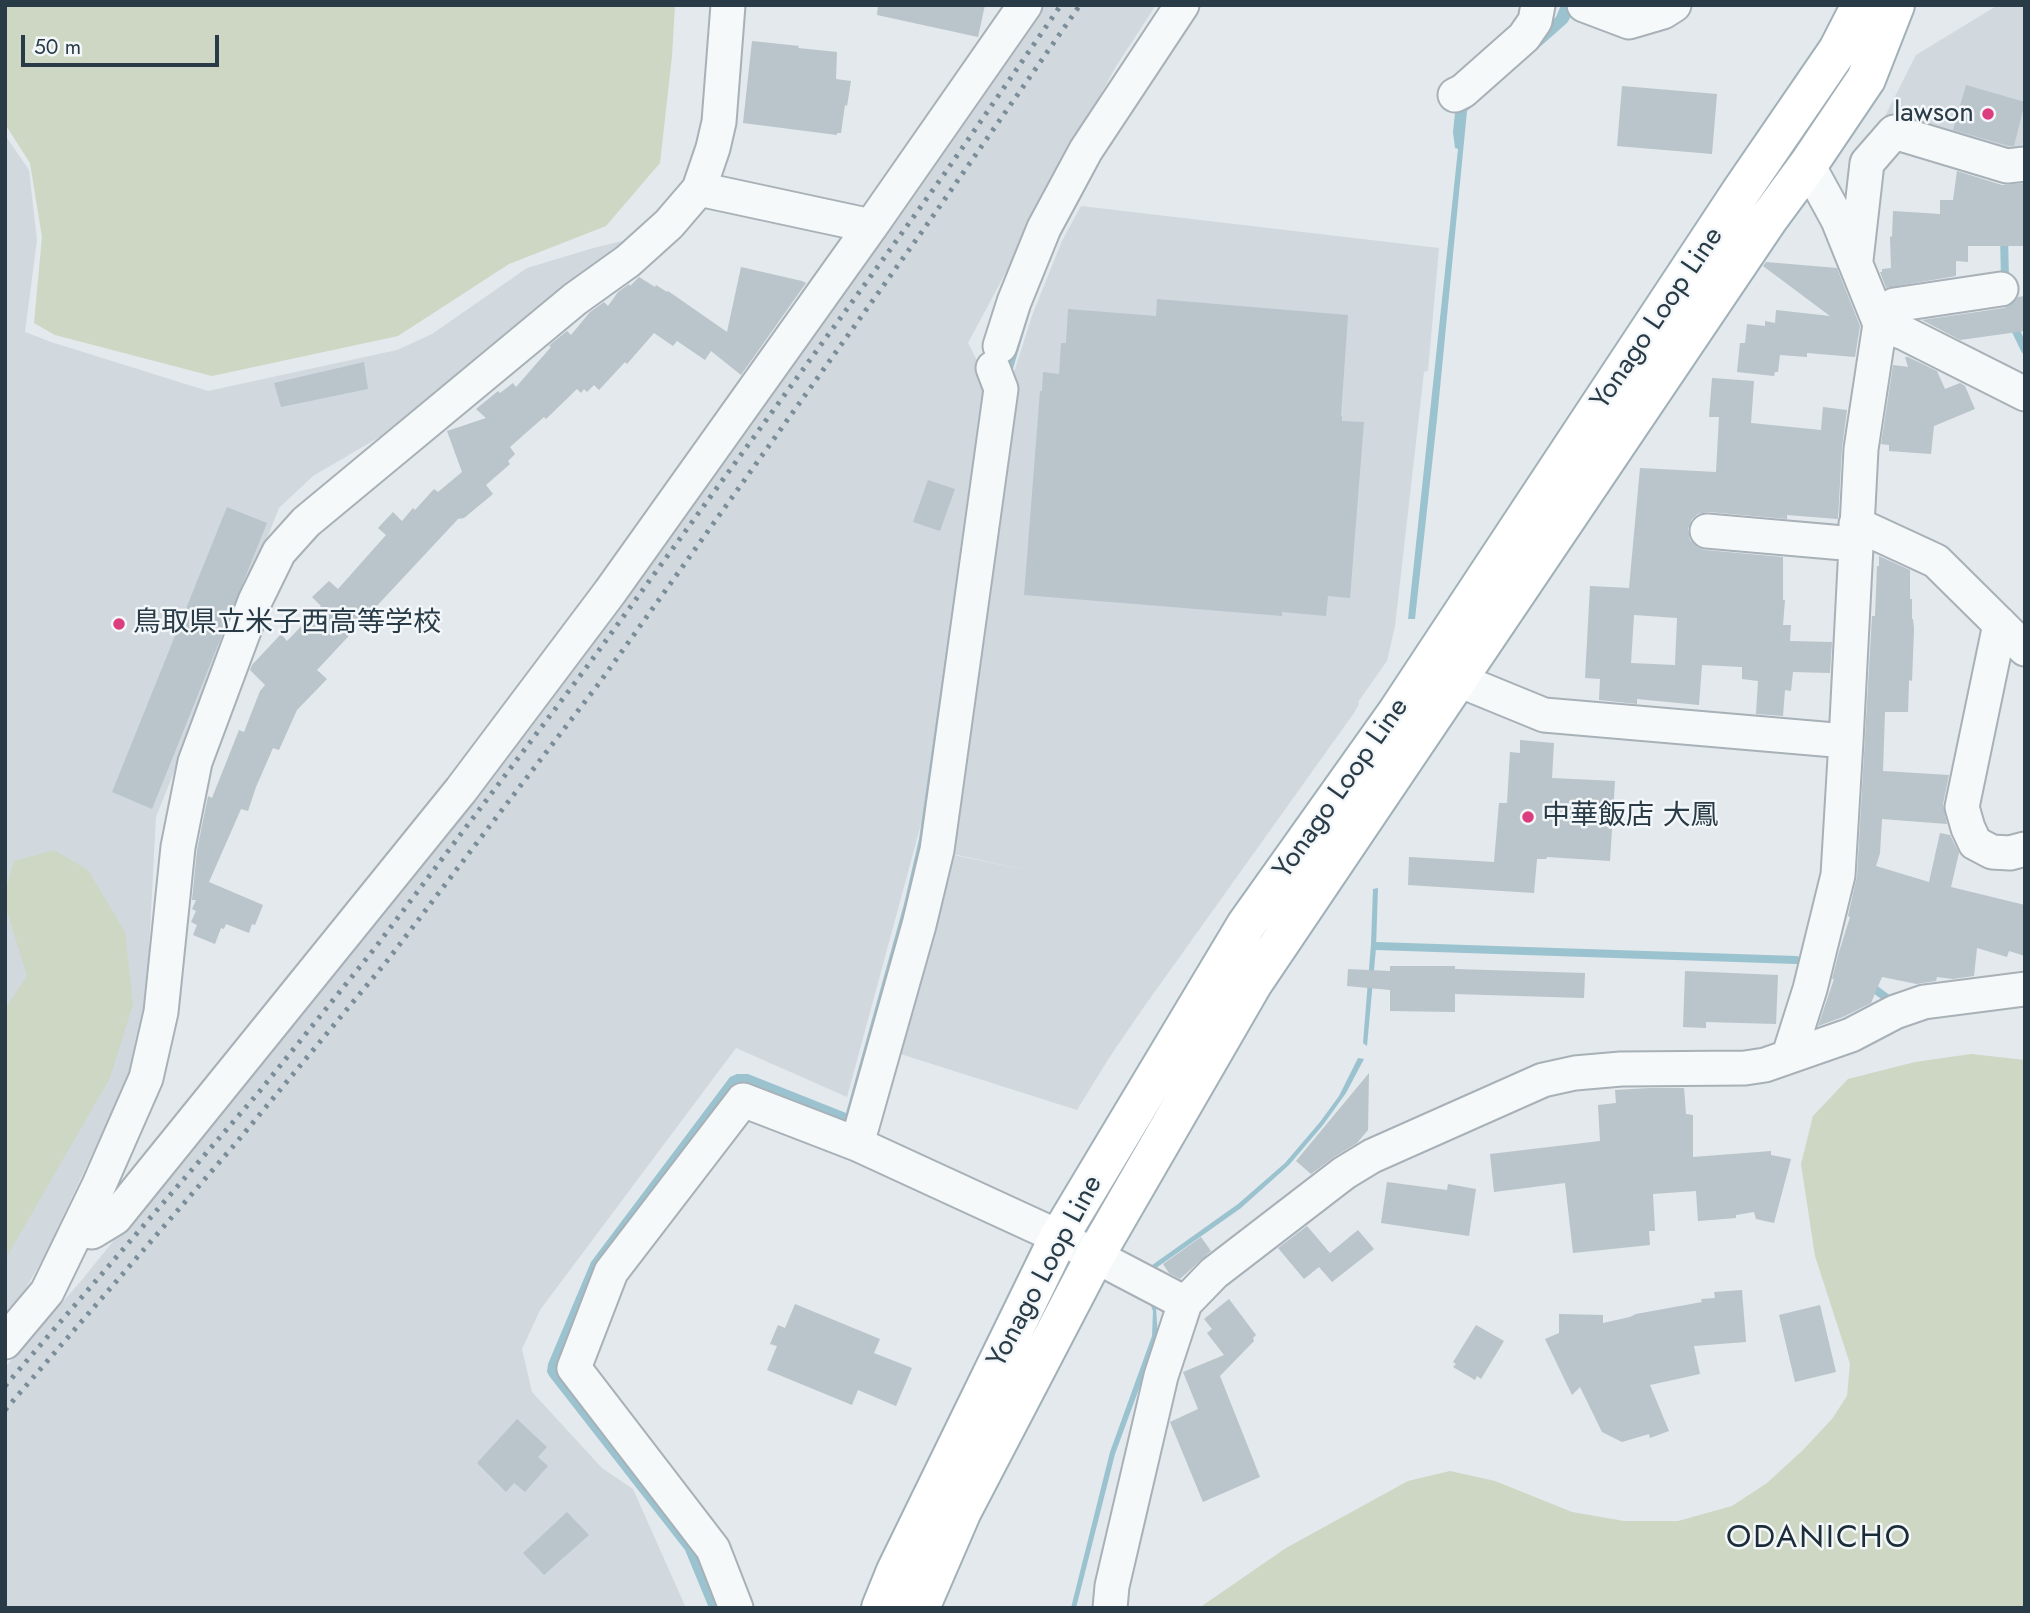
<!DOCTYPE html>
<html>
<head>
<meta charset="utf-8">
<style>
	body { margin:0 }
	#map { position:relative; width:2030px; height:1613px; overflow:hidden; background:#e3e9ec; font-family:Jost,sans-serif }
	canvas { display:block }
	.frame { position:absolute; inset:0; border:7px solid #293b47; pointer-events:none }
	.scale { position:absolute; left:21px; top:35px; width:198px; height:32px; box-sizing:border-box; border:4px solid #293b47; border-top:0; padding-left:9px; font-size:21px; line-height:24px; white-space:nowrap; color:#293b47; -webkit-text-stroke:5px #f3f7f9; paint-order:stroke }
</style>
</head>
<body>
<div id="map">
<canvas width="2030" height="1613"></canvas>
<div class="frame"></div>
<div class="scale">50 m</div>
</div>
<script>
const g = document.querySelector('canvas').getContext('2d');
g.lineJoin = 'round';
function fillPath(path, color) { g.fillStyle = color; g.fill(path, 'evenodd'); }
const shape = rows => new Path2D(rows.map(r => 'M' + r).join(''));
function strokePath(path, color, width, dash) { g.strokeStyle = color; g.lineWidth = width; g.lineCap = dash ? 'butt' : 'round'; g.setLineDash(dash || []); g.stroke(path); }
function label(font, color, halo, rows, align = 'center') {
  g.font = font + ' Jost,"Noto Sans JP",sans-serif'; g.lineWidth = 5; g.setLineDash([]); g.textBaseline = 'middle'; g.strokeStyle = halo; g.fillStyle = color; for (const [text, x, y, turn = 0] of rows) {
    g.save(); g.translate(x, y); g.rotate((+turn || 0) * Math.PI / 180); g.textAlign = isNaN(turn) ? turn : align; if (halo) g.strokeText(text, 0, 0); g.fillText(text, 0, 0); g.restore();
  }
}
const built = shape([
	[1034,5,1156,5,1115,68,968,343,987,380,930,791,847,1097,736,1048,540,1310,522,1349,532,1392,602,1468,633,1489,686,1608,5,1608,5,1367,81,1281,418,864],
	[1998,5,2025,5,2025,141,2013,156,1884,118,1916,55],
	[5,135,29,170,37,240,25,332,51,342,208,391,397,350,432,334,527,268,597,247,635,238,400,425,313,476,279,508,156,817,146,1006,129,1075,45,1255,11,1314,5,1320],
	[1081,206,1439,248,1428,371,1424,372,1395,626,1387,661,1358,702,1359,704,1354,713,1141,1011,1109,1058,1077,1110,891,1051,944,853,1035,872,944,852,1008,380,1014,372,1033,313,1062,241]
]);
const green = shape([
	[5,5,675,5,672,56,660,163,606,226,509,264,398,336,212,376,55,335,34,323,42,237,30,163,5,124],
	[54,850,88,870,125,932,133,1004,110,1078,5,1260,5,1009,27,976,5,905,5,893,14,861],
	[1971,1054,2025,1060,2025,1608,1199,1608,1286,1548,1408,1481,1450,1471,1495,1481,1572,1512,1624,1521,1678,1521,1732,1506,1767,1483,1803,1450,1832,1419,1847,1396,1850,1364,1815,1256,1801,1164,1813,1116,1848,1079,1915,1062]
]);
const water = shape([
	[1561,5,1578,5,1567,23,1467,111,1437,419,1415,619,1408,619,1458,149,1455,148,1453,132,1455,113,1461,100,1556,17],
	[1113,138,1113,143,1105,153,1058,241,1033,302,1012,372,929,850,853,1133,740,1089,563,1368,706,1555,727,1608,709,1608,685,1550,550,1377,547,1372,548,1364,591,1262,730,1077,737,1074,748,1074,846,1113,904,904,919,839,985,381,1047,237],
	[1378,888,1376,948,1367,1046,1363,1043,1371,944,1373,889],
	[1358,1058,1364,1059,1346,1093,1323,1125,1289,1165,1241,1208,1149,1273,1148,1268,1238,1204,1285,1163,1320,1122,1339,1096],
	[1149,1301,1155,1301,1156,1308,1158,1337,1115,1454,1076,1608,1071,1608,1110,1452,1152,1336,1153,1311]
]);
const stream = shape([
	[2004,236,2005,279],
	[2007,294,2014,327,2025,350],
	[1376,946,1796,960],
	[1868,984,1892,1002,1895,1000]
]);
const building = shape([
	[878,5,985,5,978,37,877,15],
	[752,41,799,46,798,48,837,52,836,79,851,81,847,106,845,105,841,133,837,133,837,135,743,123],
	[1966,85,2025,102,2014,146,2009,146,1953,130],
	[1622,86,1717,94,1712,154,1617,146],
	[1957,171,2002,185,2025,183,2025,246,1968,246,1968,262,1956,261,1956,276,1886,288,1880,272,1882,272,1882,269,1891,268,1890,237,1892,236,1893,211,1940,214,1940,200,1953,200],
	[1766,262,1837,268,1860,326,1855,357,1807,353,1807,357,1780,355,1778,372,1775,372,1774,376,1737,372,1740,343,1745,343,1747,324,1765,326,1765,321,1775,323,1776,310,1830,316,1763,266],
	[741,267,802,281,806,283,741,375,711,351,705,360,677,341,673,346,654,333,627,364,625,362,599,390,594,385,587,392,584,389,581,393,577,389,546,419,544,417,510,447,515,454,508,461,510,464,486,485,493,494,464,518,458,519,317,670,327,679,297,710,279,750,273,748,256,787,248,811,241,809,209,882,263,905,255,925,252,924,249,933,226,924,224,929,221,928,215,944,193,935,197,925,191,922,196,911,192,909,196,900,192,900,197,850,208,796,212,798,239,730,244,732,260,691,265,685,250,670,252,665,281,634,287,641,321,606,312,597,329,581,338,589,386,535,378,528,393,512,402,521,413,508,415,510,434,489,438,492,462,472,447,431,486,418,476,409,498,391,500,393,513,383,516,387,551,347,549,346,552,343,567,331,571,335,590,312,604,302,608,306,618,292,629,284,630,286,639,277,655,287,656,285,667,292,668,291,727,332],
	[2025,296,2025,331,1960,340,1922,320,2004,308,2012,304,2018,297],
	[1157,299,1348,315,1341,416,1342,416,1342,421,1364,422,1350,598,1328,596,1326,616,1282,612,1282,616,1024,595,1040,391,1042,391,1043,372,1059,374,1061,343,1066,343,1068,309,1156,316],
	[1905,357,1908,357,1937,371,1945,389,1960,383,1965,386,1975,409,1934,426,1931,454,1889,451,1889,445,1881,444,1893,365,1908,367],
	[364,362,368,389,281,407,274,383],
	[1712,378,1754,381,1751,423,1821,430,1823,407,1847,410,1842,448,1838,519,1787,515,1787,519,1708,512,1698,514,1692,519,1688,529,1690,540,1697,547,1705,550,1783,557,1783,600,1785,600,1783,625,1791,625,1790,641,1832,642,1830,673,1793,672,1791,691,1785,690,1783,716,1756,714,1758,681,1742,679,1742,667,1702,665,1699,705,1637,699,1637,704,1599,700,1600,679,1585,678,1590,586,1629,588,1640,468,1716,472,1719,417,1709,417],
	[1634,615,1677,618,1675,665,1631,663],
	[928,480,955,489,940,531,913,522],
	[227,507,267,523,152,809,112,792],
	[1879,556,1910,570,1910,599,1912,599,1912,619,1913,619,1914,629,1912,681,1909,680,1908,712,1885,712,1883,771,1949,775,1943,804,1947,824,1882,819,1880,853,1876,866,1929,882,1940,833,1950,835,1959,853,1951,887,2025,905,2025,956,2009,951,2007,957,1977,948,1974,976,1953,979,1937,977,1936,981,1917,984,1882,977,1871,1003,1843,1017,1818,1026,1834,979,1832,979,1839,952,1850,917,1848,916,1857,876,1872,616,1875,616,1877,566,1879,566],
	[1520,740,1554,743,1552,778,1615,781,1610,861,1547,857,1546,859,1537,859,1534,893,1408,885,1409,857,1494,862,1499,803,1507,803,1510,752,1520,753],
	[1390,966,1455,966,1455,969,1585,973,1584,998,1455,994,1455,1012,1390,1011,1390,990,1347,986,1348,969,1390,971],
	[1685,971,1778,975,1776,1024,1706,1022,1706,1028,1683,1027],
	[1369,1073,1368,1130,1357,1143,1334,1157,1311,1174,1296,1161],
	[1649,1088,1684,1088,1686,1114,1693,1115,1693,1157,1771,1151,1771,1155,1791,1159,1774,1223,1756,1219,1754,1212,1736,1215,1736,1218,1698,1221,1696,1191,1653,1194,1655,1231,1649,1231,1650,1245,1573,1253,1565,1183,1494,1192,1490,1154,1600,1141,1598,1105,1616,1103,1615,1090],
	[1387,1182,1447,1190,1448,1184,1476,1189,1469,1236,1381,1223],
	[1307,1226,1330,1253,1358,1230,1374,1249,1332,1282,1319,1267,1304,1279,1278,1248],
	[1201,1237,1211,1251,1180,1279,1169,1273,1163,1264],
	[1742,1290,1746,1342,1694,1346,1700,1374,1650,1385,1669,1431,1650,1438,1649,1434,1622,1442,1602,1432,1580,1387,1572,1395,1545,1339,1559,1333,1559,1314,1603,1315,1603,1323,1630,1317,1636,1314,1702,1302,1701,1299,1715,1298,1714,1292],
	[1229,1299,1256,1335,1253,1338,1254,1341,1220,1376,1260,1477,1203,1502,1170,1422,1198,1409,1183,1372,1224,1355,1207,1333,1212,1329,1204,1319],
	[795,1304,880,1339,874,1353,912,1368,896,1406,858,1390,852,1405,767,1370,777,1346,770,1344,778,1325,785,1328],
	[1820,1305,1836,1372,1795,1382,1779,1315],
	[1476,1325,1504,1341,1481,1379,1477,1376,1475,1380,1453,1367,1456,1364,1453,1362],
	[517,1419,547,1447,538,1457,548,1466,525,1492,514,1483,506,1492,477,1463],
	[567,1512,589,1535,544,1575,523,1553]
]);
const minor = shape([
	[1584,5,1629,22,1663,12,1674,5],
	[1455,95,1463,91,1524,37,1535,21,1538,5],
	[1808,165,1838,220,1880,324,1904,333,2025,394],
	[871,226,1025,5],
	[1856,260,1867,163,1894,132,2007,166,2025,164],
	[1000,346,1014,302,1044,228,1086,150,1182,5],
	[1856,524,1936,561,2025,649],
	[1707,531,1855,544],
	[2000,624,1962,807,1968,828,1975,843,1992,852,2010,853,2025,849],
	[1434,670,1544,715,1846,741,1838,875,1810,989,1789,1055],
	[1846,741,1861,449,1880,324,1894,305,2001,289],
	[857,1144,919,925,937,850,1001,389,993,368],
	[78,1230,92,1232,115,1218,461,790,610,592,871,226,699,189],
	[5,1342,47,1292,99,1185,146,1078,161,1012,178,847,195,762,255,601,279,552,306,522,575,299,628,261,669,224,699,189,713,148,719,122,728,5],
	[736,1608,713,1549,574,1368,611,1272,743,1100,857,1144,1059,1237,1185,1303],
	[1110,1608,1112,1586,1161,1376,1185,1303,1214,1273,1344,1173,1372,1156,1543,1080,1575,1073,1621,1069,1745,1068,1765,1065,1851,1035,1895,1012,1924,1002,2025,989]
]);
const major = shape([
	[881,1608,896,1571,1059,1237,1246,925,1396,714,1742,190,1838,50,1861,5],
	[920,1608,962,1511,1095,1256,1253,983,1769,218,1808,165,1866,79,1895,5]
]);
const rail = shape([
	[5,1386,259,1092,375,948,586,668,884,258,945,173,1061,5],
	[5,1410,236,1143,387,961,479,840,600,682,663,594,926,226,1080,5]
]);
const markers = [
	[1988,114,7,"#dc3d7e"],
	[119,624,7,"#dc3d7e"],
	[1528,817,7,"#dc3d7e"]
];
const poiNames = [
	["lawson",1974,114,"right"],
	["鳥取県立米子西高等学校",133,624],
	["中華飯店 大鳳",1542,817]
];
const streetNames = [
	["Yonago Loop Line",1658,319,-56],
	["Yonago Loop Line",1342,789,-55],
	["Yonago Loop Line",1046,1272,-62]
];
const quarterNames = [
	["ODANICHO",1819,1539]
];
fillPath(built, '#d1d9df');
fillPath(green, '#cdd7c3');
fillPath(water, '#9bc2cf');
strokePath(stream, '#9bc2cf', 8);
fillPath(building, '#b9c4cb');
strokePath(minor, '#a7b1b7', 37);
strokePath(major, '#a1b1b9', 42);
strokePath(minor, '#f6f9fa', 33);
strokePath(major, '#fff', 38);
strokePath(rail, '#7a8d98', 5, [3.5, 7]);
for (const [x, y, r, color] of markers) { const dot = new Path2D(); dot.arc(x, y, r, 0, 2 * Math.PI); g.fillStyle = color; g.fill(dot); strokePath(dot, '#f3f7f9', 2.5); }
label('28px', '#293b47', '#f3f7f9', poiNames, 'left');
label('28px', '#293b47', '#f3f7f9', streetNames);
g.letterSpacing = '2px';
label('32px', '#1b2c38', '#f3f7f9', quarterNames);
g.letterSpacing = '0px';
</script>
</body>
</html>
